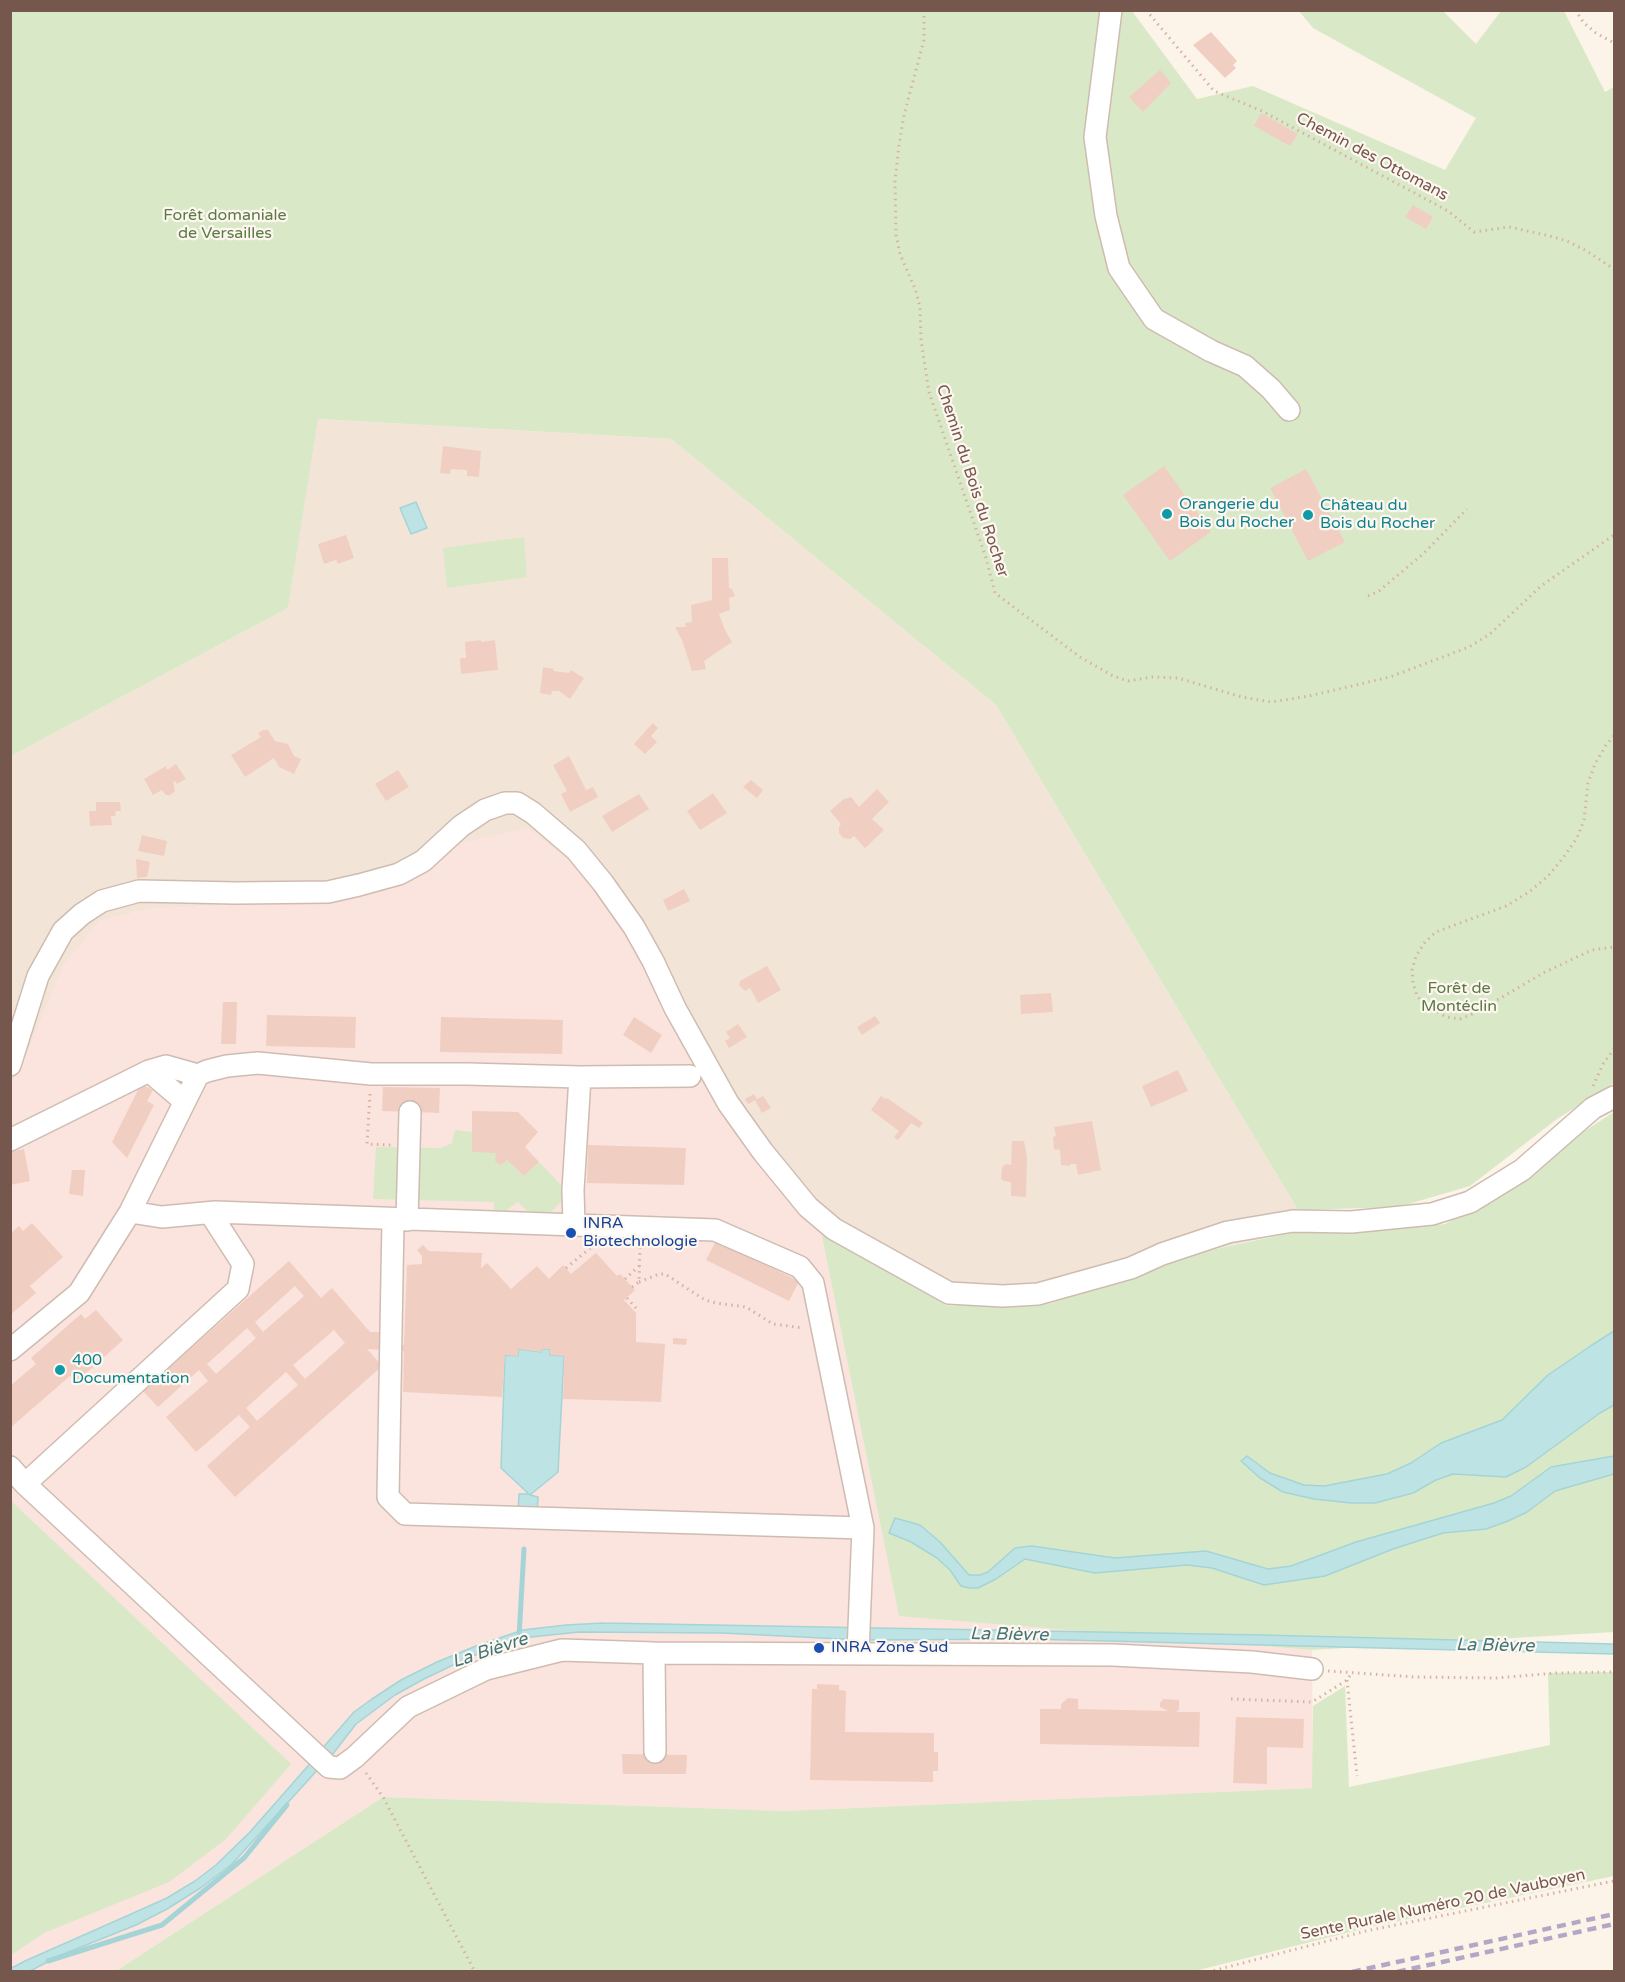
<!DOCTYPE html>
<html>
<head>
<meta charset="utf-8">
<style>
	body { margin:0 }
	#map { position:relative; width:1625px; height:1982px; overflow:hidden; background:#fcf3e9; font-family:"Varela Round",sans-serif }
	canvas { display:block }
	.frame { position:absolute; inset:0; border:12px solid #75574d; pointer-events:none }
</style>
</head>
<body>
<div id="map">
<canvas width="1625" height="1982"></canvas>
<div class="frame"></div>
</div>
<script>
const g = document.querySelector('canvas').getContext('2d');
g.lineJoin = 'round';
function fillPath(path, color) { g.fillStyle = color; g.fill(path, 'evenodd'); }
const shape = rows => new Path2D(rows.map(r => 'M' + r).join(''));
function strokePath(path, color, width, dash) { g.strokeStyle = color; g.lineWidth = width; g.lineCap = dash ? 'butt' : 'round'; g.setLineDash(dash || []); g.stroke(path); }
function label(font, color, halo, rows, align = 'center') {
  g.font = font + ' "Varela Round",sans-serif'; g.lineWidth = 4.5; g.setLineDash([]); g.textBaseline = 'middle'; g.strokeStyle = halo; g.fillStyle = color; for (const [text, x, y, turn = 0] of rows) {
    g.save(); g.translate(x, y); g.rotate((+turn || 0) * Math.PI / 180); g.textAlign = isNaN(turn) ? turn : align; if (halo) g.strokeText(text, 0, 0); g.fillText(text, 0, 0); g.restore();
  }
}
const residential = shape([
	[317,419,671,439,996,705,1298,1210,1305,1229,1192,1254,1049,1304,947,1306,821,1232,755,1157,691,1061,629,937,430,868,398,885,337,900,150,909,99,921,11,1085,11,756,288,608]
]);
const commercial = shape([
	[528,828,584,872,629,937,691,1061,755,1157,821,1232,899,1615,1312,1650,1313,1788,785,1811,383,1797,116,1971,11,1971,10,1085,18,1073,64,964,99,921,150,909,337,900,430,868,460,843]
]);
const green = shape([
	[11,11,1132,11,1197,99,1253,86,1445,170,1476,118,1313,28,1299,11,1443,11,1476,44,1501,11,1564,11,1605,92,1614,87,1614,1083,1557,1119,1470,1186,1398,1207,1298,1210,996,705,671,439,318,419,288,608,11,756],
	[524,537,527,577,447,588,443,548],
	[1614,1112,1614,1632,1312,1650,899,1616,821,1232,947,1306,1049,1304,1192,1254,1305,1230,1395,1229,1445,1224,1522,1181,1583,1132],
	[455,1130,472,1132,496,1153,496,1162,500,1165,504,1163,507,1160,524,1176,539,1162,563,1187,566,1196,546,1218,534,1218,518,1202,497,1217,494,1217,494,1202,373,1199,376,1147,441,1148,452,1143],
	[11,1501,291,1764,226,1839,169,1882,44,1933,11,1955],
	[1614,1672,1614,1876,1370,1927,1195,1971,116,1971,383,1797,785,1811,1312,1788,1313,1706,1345,1686,1349,1787,1550,1745,1548,1673]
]);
const water = shape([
	[416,502,427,528,411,534,400,508,416,502],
	[1614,1331,1614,1405,1600,1413,1526,1467,1506,1477,1453,1474,1436,1480,1413,1493,1375,1503,1351,1503,1314,1499,1283,1492,1260,1478,1241,1461,1247,1456,1270,1473,1304,1485,1324,1486,1387,1474,1411,1463,1441,1443,1502,1420,1548,1375,1592,1345,1614,1331],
	[518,1349,541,1352,542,1349,550,1349,550,1355,564,1356,558,1472,530,1495,538,1497,537,1514,518,1512,519,1494,529,1494,501,1468,505,1355,518,1356,518,1349],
	[1614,1456,1614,1474,1555,1491,1527,1512,1508,1521,1486,1529,1443,1533,1393,1549,1325,1576,1264,1585,1212,1568,1187,1565,1095,1573,1025,1559,996,1579,978,1588,969,1588,961,1586,950,1570,937,1558,911,1542,889,1533,895,1518,920,1525,940,1542,969,1575,980,1575,988,1572,1015,1548,1032,1546,1115,1558,1206,1551,1268,1569,1291,1566,1356,1542,1494,1503,1511,1496,1551,1467,1614,1456],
	[603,1623,1262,1635,1614,1644,1614,1654,1029,1639,862,1640,722,1633,579,1632,531,1637,472,1656,424,1679,395,1695,356,1724,329,1759,320,1751,354,1712,372,1699,401,1680,437,1662,476,1646,523,1630,566,1625,603,1623],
	[314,1759,321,1766,232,1864,202,1887,167,1909,136,1925,61,1955,30,1971,11,1971,10,1969,25,1961,129,1915,167,1898,195,1881,216,1865,250,1832,314,1759]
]);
const stream = shape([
	[519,1637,524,1549],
	[48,1961,162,1925,244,1858,287,1805]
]);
const building = shape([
	[1211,32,1237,61,1233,65,1236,68,1225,78,1193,45],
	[1160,70,1171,83,1143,112,1129,97],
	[1261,113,1298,134,1290,146,1254,126],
	[1413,205,1433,217,1426,229,1405,217],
	[443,446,481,451,479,477,467,476,467,470,451,469,450,474,440,473],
	[1164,466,1211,532,1170,561,1123,495],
	[1306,469,1345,542,1308,561,1270,488],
	[346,535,354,558,338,564,336,560,324,564,318,544],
	[712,558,728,558,729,588,732,589,735,596,729,598,730,610,719,614,725,630,732,642,704,661,706,669,692,671,682,640,675,627,686,627,685,623,692,622,691,605,712,600],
	[481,640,481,642,495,640,498,670,461,674,460,658,466,658,465,642],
	[543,667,554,669,553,671,569,673,571,670,584,678,570,699,559,691,552,691,551,695,540,693],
	[653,723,658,728,651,736,657,742,645,754,634,744],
	[263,730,268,730,275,741,288,744,294,756,301,759,294,774,279,767,274,758,245,777,231,755,261,737,258,733],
	[569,756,586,790,593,787,598,797,570,812,561,794,567,791,553,765],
	[176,764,186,779,177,784,175,781,173,782,175,791,170,795,166,795,162,790,153,795,144,779,166,766,167,770],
	[398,770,409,787,386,801,375,784],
	[751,780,763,790,757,798,743,787],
	[877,789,889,802,872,819,884,830,865,848,854,836,850,839,843,838,839,833,839,827,841,824,830,811,844,799,851,797,859,807],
	[713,793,727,813,700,830,687,811],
	[639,794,649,809,612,832,602,816],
	[96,802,120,802,121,811,116,811,115,816,111,816,112,825,90,826,89,811,96,811],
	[142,835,167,841,164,856,138,851],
	[136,859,150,862,147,877,137,878],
	[684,889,690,901,668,911,663,900],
	[767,966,781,990,758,1003,750,988,745,991,739,985,740,981],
	[1051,993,1053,1012,1021,1014,1020,995],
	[223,1002,237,1002,236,1044,221,1044],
	[267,1015,356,1017,355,1048,266,1046],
	[875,1016,880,1023,862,1035,857,1027],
	[441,1017,563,1020,562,1054,440,1052],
	[634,1017,662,1035,651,1053,623,1035],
	[738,1024,747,1037,729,1048,725,1041,730,1038,726,1032],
	[1178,1070,1188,1091,1151,1107,1142,1086],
	[141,1084,153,1090,147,1101,154,1105,127,1158,112,1142],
	[383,1087,440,1088,439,1113,382,1111],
	[754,1094,757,1099,763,1096,771,1108,762,1113,755,1100,748,1104,745,1099],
	[881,1096,886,1099,887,1098,923,1123,919,1128,911,1123,898,1140,894,1137,899,1131,871,1110],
	[472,1111,518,1112,538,1132,525,1147,539,1162,524,1176,507,1160,504,1163,500,1165,495,1161,496,1153,472,1152],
	[1092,1121,1101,1170,1078,1175,1076,1164,1070,1164,1070,1166,1061,1165,1060,1150,1054,1149,1053,1137,1056,1136,1054,1127],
	[1012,1141,1024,1141,1027,1157,1026,1197,1011,1196,1011,1182,1004,1181,1001,1179,1002,1167,1006,1164,1011,1165],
	[588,1145,686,1148,684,1185,587,1183],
	[24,1149,30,1181,10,1185,10,1152],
	[72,1170,85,1170,83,1196,69,1194],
	[32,1223,63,1257,30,1286,36,1293,10,1315,10,1234,19,1226,23,1231],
	[716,1241,799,1281,789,1301,706,1260],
	[423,1245,429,1251,482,1253,481,1268,487,1263,511,1289,537,1266,549,1279,563,1265,571,1274,596,1253,617,1276,620,1274,635,1290,624,1300,636,1313,636,1342,665,1344,661,1402,563,1399,564,1356,550,1355,550,1349,542,1349,541,1352,518,1349,518,1356,505,1355,502,1397,403,1392,404,1351,367,1349,382,1366,235,1497,207,1466,250,1427,239,1415,196,1452,166,1417,208,1381,199,1370,158,1407,143,1391,289,1261,321,1298,332,1288,370,1332,397,1332,397,1345,404,1345,407,1265,422,1264,422,1256,417,1250],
	[295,1286,304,1296,263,1332,255,1322],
	[247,1328,256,1338,216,1374,207,1364],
	[334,1330,345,1343,305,1379,293,1365],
	[286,1372,298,1385,257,1421,246,1408],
	[96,1310,123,1340,75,1383,70,1376,10,1428,10,1386,36,1364,31,1358,81,1314,85,1319],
	[673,1338,687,1339,686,1345,673,1344],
	[817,1684,839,1685,839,1690,846,1691,845,1732,934,1733,934,1752,938,1752,938,1771,933,1771,933,1782,810,1780,812,1689,817,1689],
	[1068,1698,1078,1699,1078,1709,1168,1711,1160,1707,1160,1703,1163,1699,1179,1700,1179,1710,1176,1712,1200,1712,1199,1747,1040,1744,1040,1709,1061,1709,1061,1704],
	[1236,1717,1304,1719,1303,1748,1267,1747,1267,1784,1233,1783],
	[622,1754,687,1755,686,1774,623,1774]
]);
const path = shape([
	[924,10,924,40,904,115,899,145,895,181,896,235,900,254,916,291,920,308,921,340,929,392,986,558,995,593,1080,657,1113,676,1128,681,1152,677,1178,678,1242,697,1271,702,1309,696,1390,677,1469,647,1490,634,1541,586,1614,535],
	[1146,10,1214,91,1262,111,1448,211,1474,232,1509,227,1546,235,1567,241,1585,250,1614,269],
	[1575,10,1584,23,1596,33,1614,43],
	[1368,596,1379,591,1423,554,1467,509],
	[1614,736,1606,745,1595,764,1588,783,1584,820,1577,838,1563,858,1548,876,1529,892,1506,906,1436,932,1425,942,1416,956,1412,970,1413,983,1417,996,1424,1004,1446,1017,1460,1019,1475,1013,1545,972,1592,950,1614,947],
	[1593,1086,1603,1064,1614,1049],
	[370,1094,367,1144,391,1145],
	[566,1268,594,1245],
	[625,1279,639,1266],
	[639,1282,659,1274,665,1274,705,1300,716,1303,746,1307,773,1324,804,1328],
	[632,1287,639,1282,640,1246],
	[627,1298,636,1308],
	[1328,1671,1415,1677,1496,1678,1556,1673,1614,1672],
	[1347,1680,1357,1776],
	[1231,1699,1312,1702,1347,1680,1351,1674],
	[366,1773,383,1797,475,1972],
	[1208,1972,1366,1931,1614,1881]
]);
const minor = shape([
	[1111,10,1095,137,1106,216,1119,268,1154,319,1211,351,1245,366,1271,389,1289,410],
	[10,1065,38,976,63,931,82,914,102,901,139,891,236,893,328,892,359,885,399,874,423,861,461,826,485,810,505,803,517,803,533,813,576,850,603,883,634,927,653,961,675,1008,728,1103,763,1152,808,1207,834,1229,949,1293,1003,1296,1038,1294,1131,1268,1162,1254,1228,1232,1293,1221,1351,1222,1432,1214,1470,1202,1522,1170,1593,1108,1614,1097],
	[149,1071,184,1101],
	[580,1077,690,1076],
	[10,1140,149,1071,166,1066,198,1075],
	[130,1212,162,1217,215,1212,715,1230,800,1267,813,1283,863,1528,858,1653],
	[393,1220,388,1497,405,1514,863,1528],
	[407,1220,410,1112],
	[10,1350,79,1293,130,1212,198,1075,207,1071,227,1066,258,1063,371,1074,468,1074,580,1077,573,1190,574,1224],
	[10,1467,25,1484,329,1767,340,1768,355,1757,408,1707,486,1669,562,1650,654,1653,1113,1655,1252,1662,1312,1669],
	[25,1484,238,1289,243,1264,210,1213],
	[654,1653,655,1752]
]);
const rail = shape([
	[1352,1972,1614,1914],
	[1397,1972,1614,1924]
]);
const markers = [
	[1167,514,6,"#0f9aa8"],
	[1308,515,6,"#0f9aa8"],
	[571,1233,6,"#1a4fb4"],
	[60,1370,6,"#0f9aa8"],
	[819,1648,6,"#1a4fb4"]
];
const streetNames = [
	["Chemin des Ottomans",1372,157,28],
	["Chemin du Bois du Rocher",972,481,72],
	["Sente Rurale Numéro 20 de Vauboyen",1443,1905,-12]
];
const parkNames = [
	["Forêt domaniale",225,216],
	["de Versailles",225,234],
	["Forêt de",1459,989],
	["Montéclin",1459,1007]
];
const cultureNames = [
	["Orangerie du",1179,505],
	["Bois du Rocher",1179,523],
	["Château du",1320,506],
	["Bois du Rocher",1320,524],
	["400",72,1361],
	["Documentation",72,1379]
];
const transitNames = [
	["INRA",583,1224],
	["Biotechnologie",583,1242],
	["INRA Zone Sud",831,1648]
];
const waterNames = [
	["La Bièvre",1009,1635,1],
	["La Bièvre",1495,1646,1],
	["La Bièvre",490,1651,-18]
];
fillPath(residential, '#f3e4d8');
fillPath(commercial, '#fbe3de');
fillPath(green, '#d9e9c8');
fillPath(water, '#bee3e5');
strokePath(water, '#a5d4d6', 1.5);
strokePath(stream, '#a5d4d6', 5);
fillPath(building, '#f0cfc2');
strokePath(minor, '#cfbcb1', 24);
strokePath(path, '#d5b2a5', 3, [1.5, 4.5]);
strokePath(minor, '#fff', 21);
strokePath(rail, '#b4a7c6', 4.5, [9, 6]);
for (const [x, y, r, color] of markers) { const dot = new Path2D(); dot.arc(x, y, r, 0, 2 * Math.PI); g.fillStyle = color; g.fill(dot); strokePath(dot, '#fef7f0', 2); }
label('16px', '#75574d', '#fef7f0', streetNames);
label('16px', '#5b7a46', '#fef7f0', parkNames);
label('16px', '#0d838f', '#fef7f0', cultureNames, 'left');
label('16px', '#164399', '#fef7f0', transitNames, 'left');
label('italic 18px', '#427679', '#fef7f0', waterNames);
</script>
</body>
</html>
